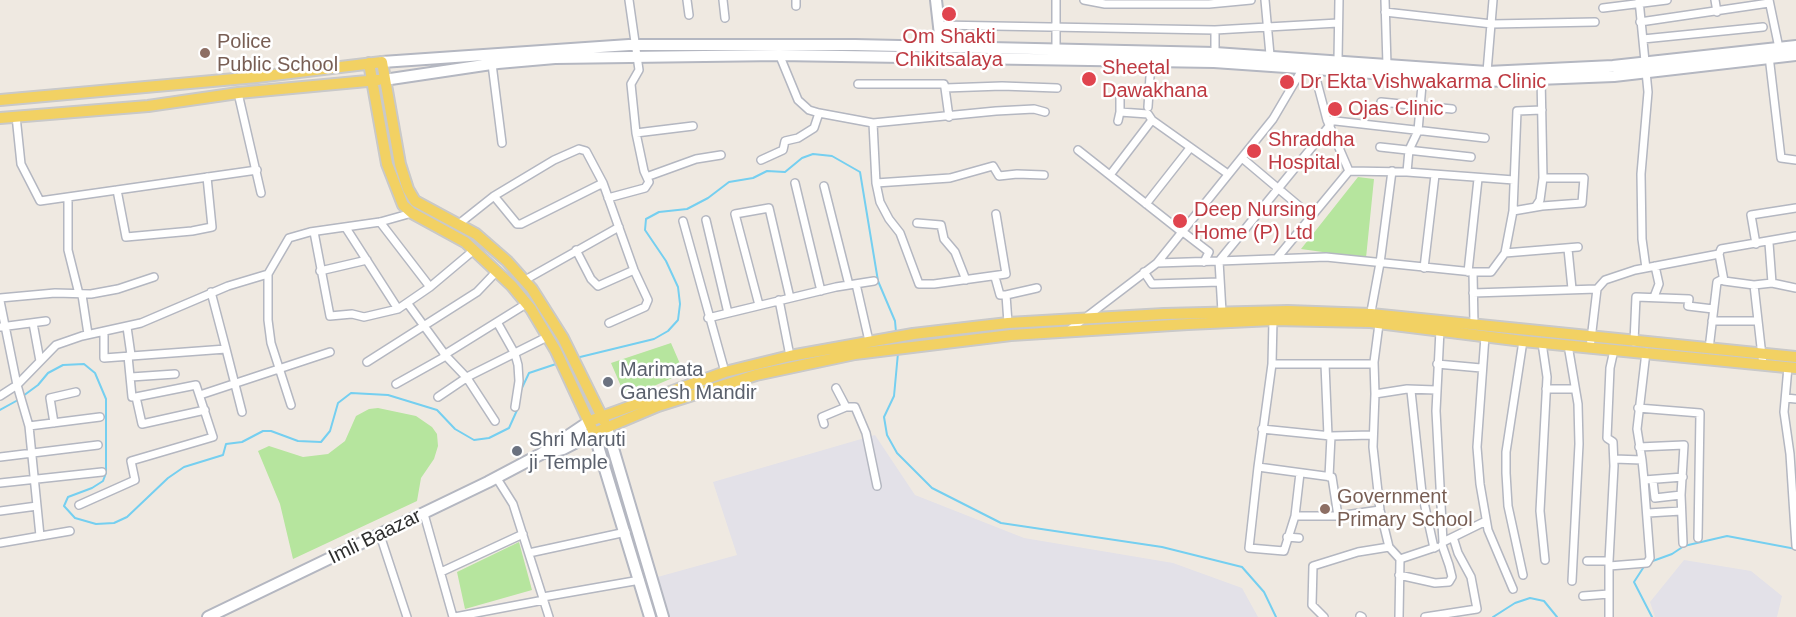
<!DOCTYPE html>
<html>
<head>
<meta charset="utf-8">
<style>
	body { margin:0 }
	canvas { display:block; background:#efe9e1 }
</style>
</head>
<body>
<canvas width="1796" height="617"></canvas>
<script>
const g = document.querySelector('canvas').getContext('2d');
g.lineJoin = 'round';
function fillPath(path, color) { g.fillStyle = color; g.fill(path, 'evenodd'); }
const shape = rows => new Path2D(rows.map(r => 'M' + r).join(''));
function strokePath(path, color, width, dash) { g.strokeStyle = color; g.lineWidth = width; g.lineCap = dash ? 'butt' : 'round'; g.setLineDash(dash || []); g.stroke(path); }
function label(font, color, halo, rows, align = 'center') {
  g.font = font + ' Arial,sans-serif'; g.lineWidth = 5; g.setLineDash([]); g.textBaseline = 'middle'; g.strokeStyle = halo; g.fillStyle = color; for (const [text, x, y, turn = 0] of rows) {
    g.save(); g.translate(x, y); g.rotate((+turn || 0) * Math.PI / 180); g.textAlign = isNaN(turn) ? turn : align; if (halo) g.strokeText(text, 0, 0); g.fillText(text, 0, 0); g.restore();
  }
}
const industrial = shape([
	[875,435,915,495,1024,538,1173,563,1242,588,1258,617,665,617,654,578,737,555,713,482],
	[1684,560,1751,571,1782,596,1777,617,1655,617,1650,602]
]);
const green = shape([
	[1358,177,1374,179,1366,258,1301,249],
	[671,343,684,373,626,398,611,363],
	[378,408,416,416,432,427,437,434,438,446,434,459,421,478,417,501,293,559,280,504,258,451,269,446,303,457,328,454,345,441,356,416,369,409],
	[519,542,532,590,465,609,457,572]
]);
const stream = shape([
	[898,353,894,396,884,417,887,435,897,453,932,488,1001,523,1162,547,1242,567,1264,592,1276,617],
	[576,358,654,339,668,331,678,320,680,304,678,287,666,261,645,230,646,219,659,212,687,209,708,198,729,182,753,178,767,171,785,172,802,158,813,154,832,156,860,172,878,281,895,321,896,332],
	[521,390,529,373,559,363],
	[23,396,38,385,48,373,63,365,84,364,95,373,106,399,106,473,103,481,92,488,68,497,64,506,75,518,96,524,114,523,127,517,168,478,184,467,223,455,226,444,242,442,263,431,271,431,298,441,321,442,330,431,338,403,351,393,388,395,437,410,455,429,474,440,489,438,509,428,518,408],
	[0,410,18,400],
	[1650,562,1672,554,1684,546,1727,536,1796,549],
	[1645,565,1634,582,1652,617],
	[1493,617,1515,603,1530,598,1544,601,1557,617]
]);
const street = shape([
	[687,0,689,15],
	[723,0,725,18],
	[796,0,796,6],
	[1056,0,1056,53],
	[1084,0,1105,4,1209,4,1251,0],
	[1265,0,1270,55],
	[1385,0,1387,65],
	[1639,0,1648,92,1641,174,1642,239,1646,268],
	[1715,0,1717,12],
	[1769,0,1779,48],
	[1603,8,1667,0],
	[1385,12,1492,24,1595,22],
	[1640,22,1769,3],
	[939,25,1215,30,1215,57],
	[1215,30,1338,23],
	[1643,39,1763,27],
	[779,54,798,100,809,110,819,113,873,123,996,111,1034,109,1045,112],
	[1769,56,1781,158,1796,160],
	[1338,60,1339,0],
	[492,64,502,143],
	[1313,67,1327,120,1349,171],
	[1487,72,1493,0],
	[858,84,944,84,945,88,1002,86,1057,88],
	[945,88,949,117],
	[1120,92,1120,112,1148,114,1152,120,1228,174],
	[238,93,261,193],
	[1381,102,1452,109],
	[1148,107,1151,61],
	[16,116,21,164,40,201,257,170],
	[1327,120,1485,138],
	[1118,121,1120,112],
	[873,123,876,183,880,202,889,219,900,233,919,284,934,284,1006,274,996,214],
	[636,133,693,126],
	[1380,147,1471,157],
	[1078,150,1183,233],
	[1242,158,1312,217],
	[761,160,783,150,785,141,798,138,814,128,819,113],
	[1407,172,1409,150,1418,131,1423,73],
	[1110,175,1152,120],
	[649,176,696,159,721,155],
	[795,183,821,291],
	[876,183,950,178,993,166,999,176,1017,174,1044,175],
	[824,186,849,285],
	[117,190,126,237,192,231,212,227,207,177],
	[494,196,517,224,521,224,603,183],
	[68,197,68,250,79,294],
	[608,198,645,188,649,182,644,171,636,133,631,84,639,70,629,0],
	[1146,204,1190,148],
	[1536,206,1540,200,1543,178,1541,76],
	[1513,211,1542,206,1582,203,1584,178,1543,178],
	[706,220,728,313],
	[683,221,725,372],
	[380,222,430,287],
	[460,223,494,196,554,160,579,149,586,151,603,183,634,270,648,300,645,307,609,323],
	[917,223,941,225,944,239,955,252,966,280],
	[346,228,398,309],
	[314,232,330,316,352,314,364,317,398,309,430,287,474,250],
	[1183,232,1209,252,1204,262],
	[1796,236,1721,249,1719,254,1724,281,1754,285,1772,283,1796,288],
	[1769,243,1772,283],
	[1756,244,1751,215,1796,208],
	[1568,249,1572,289],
	[576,250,591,279,598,286,634,270],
	[1505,253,1578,247],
	[1277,258,1349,171,1407,172,1514,180],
	[1219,261,1326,257,1473,272],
	[1219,261,1330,125],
	[1157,263,1219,261,1222,312],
	[1424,268,1435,175],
	[320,271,367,260],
	[1144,272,1152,284,1220,282],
	[1468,272,1478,179],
	[268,274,268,320,271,343,291,405],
	[995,277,1000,295,1006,295,1008,323],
	[525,280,619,227],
	[856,284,869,341],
	[1754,285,1763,365],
	[1473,293,1597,289],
	[82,295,88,334],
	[1006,295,1037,288],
	[1654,297,1659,284,1655,266],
	[0,298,55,293,91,294,118,289,154,277],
	[779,300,790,356],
	[0,301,17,385,29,426,40,536],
	[408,304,446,356,467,378,495,421],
	[759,305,735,214,769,208,790,298],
	[1370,317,1380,263,1392,171],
	[708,318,836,287,874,281],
	[1712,321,1758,321],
	[497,322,515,354,518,365,519,381,515,407],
	[33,323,40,361],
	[1379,324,1374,362,1375,394,1407,389,1436,390],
	[1474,325,1473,272,1491,272,1505,253,1513,211,1517,111,1542,110],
	[0,327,46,321],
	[127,327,131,355],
	[1440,330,1436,411,1443,542,1486,521],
	[104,331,104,358,226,349,211,292],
	[1068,331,1157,263,1273,119,1303,68],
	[1485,336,1477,447,1480,484,1488,530,1513,589],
	[1523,341,1506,452,1506,473,1508,506,1523,575],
	[1634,342,1636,297,1689,299,1688,306,1713,309],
	[1542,343,1547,377,1540,511,1545,560],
	[1568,345,1578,404,1579,444,1572,581],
	[1590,348,1597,289,1605,280,1635,270,1719,254],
	[226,349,242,412],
	[1709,349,1717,282,1723,279],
	[444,355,526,304],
	[128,356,132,397,136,397,142,424,205,410],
	[367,362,477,292,497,271],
	[1272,364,1374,364],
	[1325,364,1328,436],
	[1437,364,1481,368],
	[1788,367,1784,412,1790,454,1796,546],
	[131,377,175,374],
	[396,384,446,356],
	[836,388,846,407],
	[1546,389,1574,389],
	[1411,391,1422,493,1434,548],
	[1375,394,1373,447,1380,510,1389,547,1400,559],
	[200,395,330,352],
	[0,396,17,385,56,345,82,336,141,323,228,286,268,274,289,238,310,232,380,222,412,213],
	[438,397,469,376,547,337],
	[1786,398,1796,399],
	[1638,408,1700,413,1698,538],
	[54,423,50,398,76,392],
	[824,424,822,417,846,407,855,407,866,433,877,486],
	[29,426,100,417],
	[1262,429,1331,436,1372,435],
	[1639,447,1684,445,1681,495,1683,543],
	[0,457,98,445],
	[1614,459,1642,460,1637,429,1646,352],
	[1642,460,1644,480,1683,477],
	[1258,467,1272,364,1273,320],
	[496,477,513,504,549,617],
	[1329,477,1331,436],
	[1653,481,1655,498,1681,495],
	[0,483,102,472],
	[79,505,135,480,131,461,213,437,196,385,136,397],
	[0,511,37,506],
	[1648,513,1681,511],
	[424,514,453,617],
	[1295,516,1300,473],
	[1338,516,1332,477,1258,467,1249,548,1284,551,1295,516,1338,516,1380,510],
	[380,535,407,617],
	[1287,537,1299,538],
	[0,543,70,531],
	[529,553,626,532],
	[1587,561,1609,561,1614,466,1613,442,1607,438,1610,368,1614,350],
	[1609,566,1647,563,1650,558,1644,480],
	[441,572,523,534],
	[1399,575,1435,583,1449,582,1452,577,1449,565,1442,545],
	[1609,594,1609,617],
	[1583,596,1609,594,1609,563],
	[543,597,640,580],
	[1360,616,1362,617],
	[455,617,544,600],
	[1324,617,1312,605,1313,566,1358,552,1389,547],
	[1399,617,1400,559,1436,547],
	[1425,617,1477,609,1471,577,1458,553,1453,537]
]);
const secondary = shape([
	[936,0,942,53],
	[382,62,629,45,855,45,1215,53,1487,72,1613,66,1796,46],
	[384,80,498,63,555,58,779,55,1214,62,1487,81,1614,76,1796,55],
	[607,428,663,617],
	[544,453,563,449,594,433,650,617],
	[208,617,488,482,541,454,590,421]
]);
const primary = shape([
	[369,63,387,164,403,205,412,213,465,242,512,286,531,309,556,351,594,433,658,406,756,375,855,354,1011,335,1188,324,1273,320,1370,322,1523,341,1796,368],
	[0,100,257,77,382,62,400,164,408,189,415,201,476,234,507,261,532,289,563,338,604,421],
	[0,118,148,106,238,93,378,80],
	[590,421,725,372,790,356,913,334,1008,323,1164,314,1288,311,1371,314,1796,357]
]);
const markers = [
	[949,14,8,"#e0444e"],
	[205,53,6,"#8d6e63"],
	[1089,79,8,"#e0444e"],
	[1287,82,8,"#e0444e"],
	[1335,109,8,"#e0444e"],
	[1254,151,8,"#e0444e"],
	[1180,221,8,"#e0444e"],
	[608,382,6,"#6b7280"],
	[517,451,6,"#6b7280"],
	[1325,509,6,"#8d6e63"]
];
const healthNames = [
	["Om Shakti",949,37,"center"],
	["Chikitsalaya",949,60,"center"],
	["Sheetal",1102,68],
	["Dawakhana",1102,91],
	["Dr Ekta Vishwakarma Clinic",1300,82],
	["Ojas Clinic",1348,109],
	["Shraddha",1268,140],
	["Hospital",1268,163],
	["Deep Nursing",1194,210],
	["Home (P) Ltd",1194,233]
];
const educationNames = [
	["Police",217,42],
	["Public School",217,65],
	["Government",1337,497],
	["Primary School",1337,520]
];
const worshipNames = [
	["Marimata",620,370],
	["Ganesh Mandir",620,393],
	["Shri Maruti",529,440],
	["ji Temple",529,463]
];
const streetNames = [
	["Imli Baazar",375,537,-26]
];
fillPath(industrial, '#e3e1e8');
fillPath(green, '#b6e59e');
strokePath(stream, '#75cff0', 2);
strokePath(street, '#b4b7c1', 10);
strokePath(secondary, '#b4b7c1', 14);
strokePath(primary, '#c9c9c9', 14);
strokePath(street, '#fff', 7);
strokePath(secondary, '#fff', 10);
strokePath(primary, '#f2d163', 10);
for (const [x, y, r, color] of markers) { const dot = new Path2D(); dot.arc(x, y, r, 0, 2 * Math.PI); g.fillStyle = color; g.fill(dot); strokePath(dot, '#fff', 2); }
label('20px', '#be3a42', '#fff', healthNames, 'left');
label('20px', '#785e54', '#fff', educationNames, 'left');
label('20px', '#5b616d', '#fff', worshipNames, 'left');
label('20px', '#2e2e2e', '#fff', streetNames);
</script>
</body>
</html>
